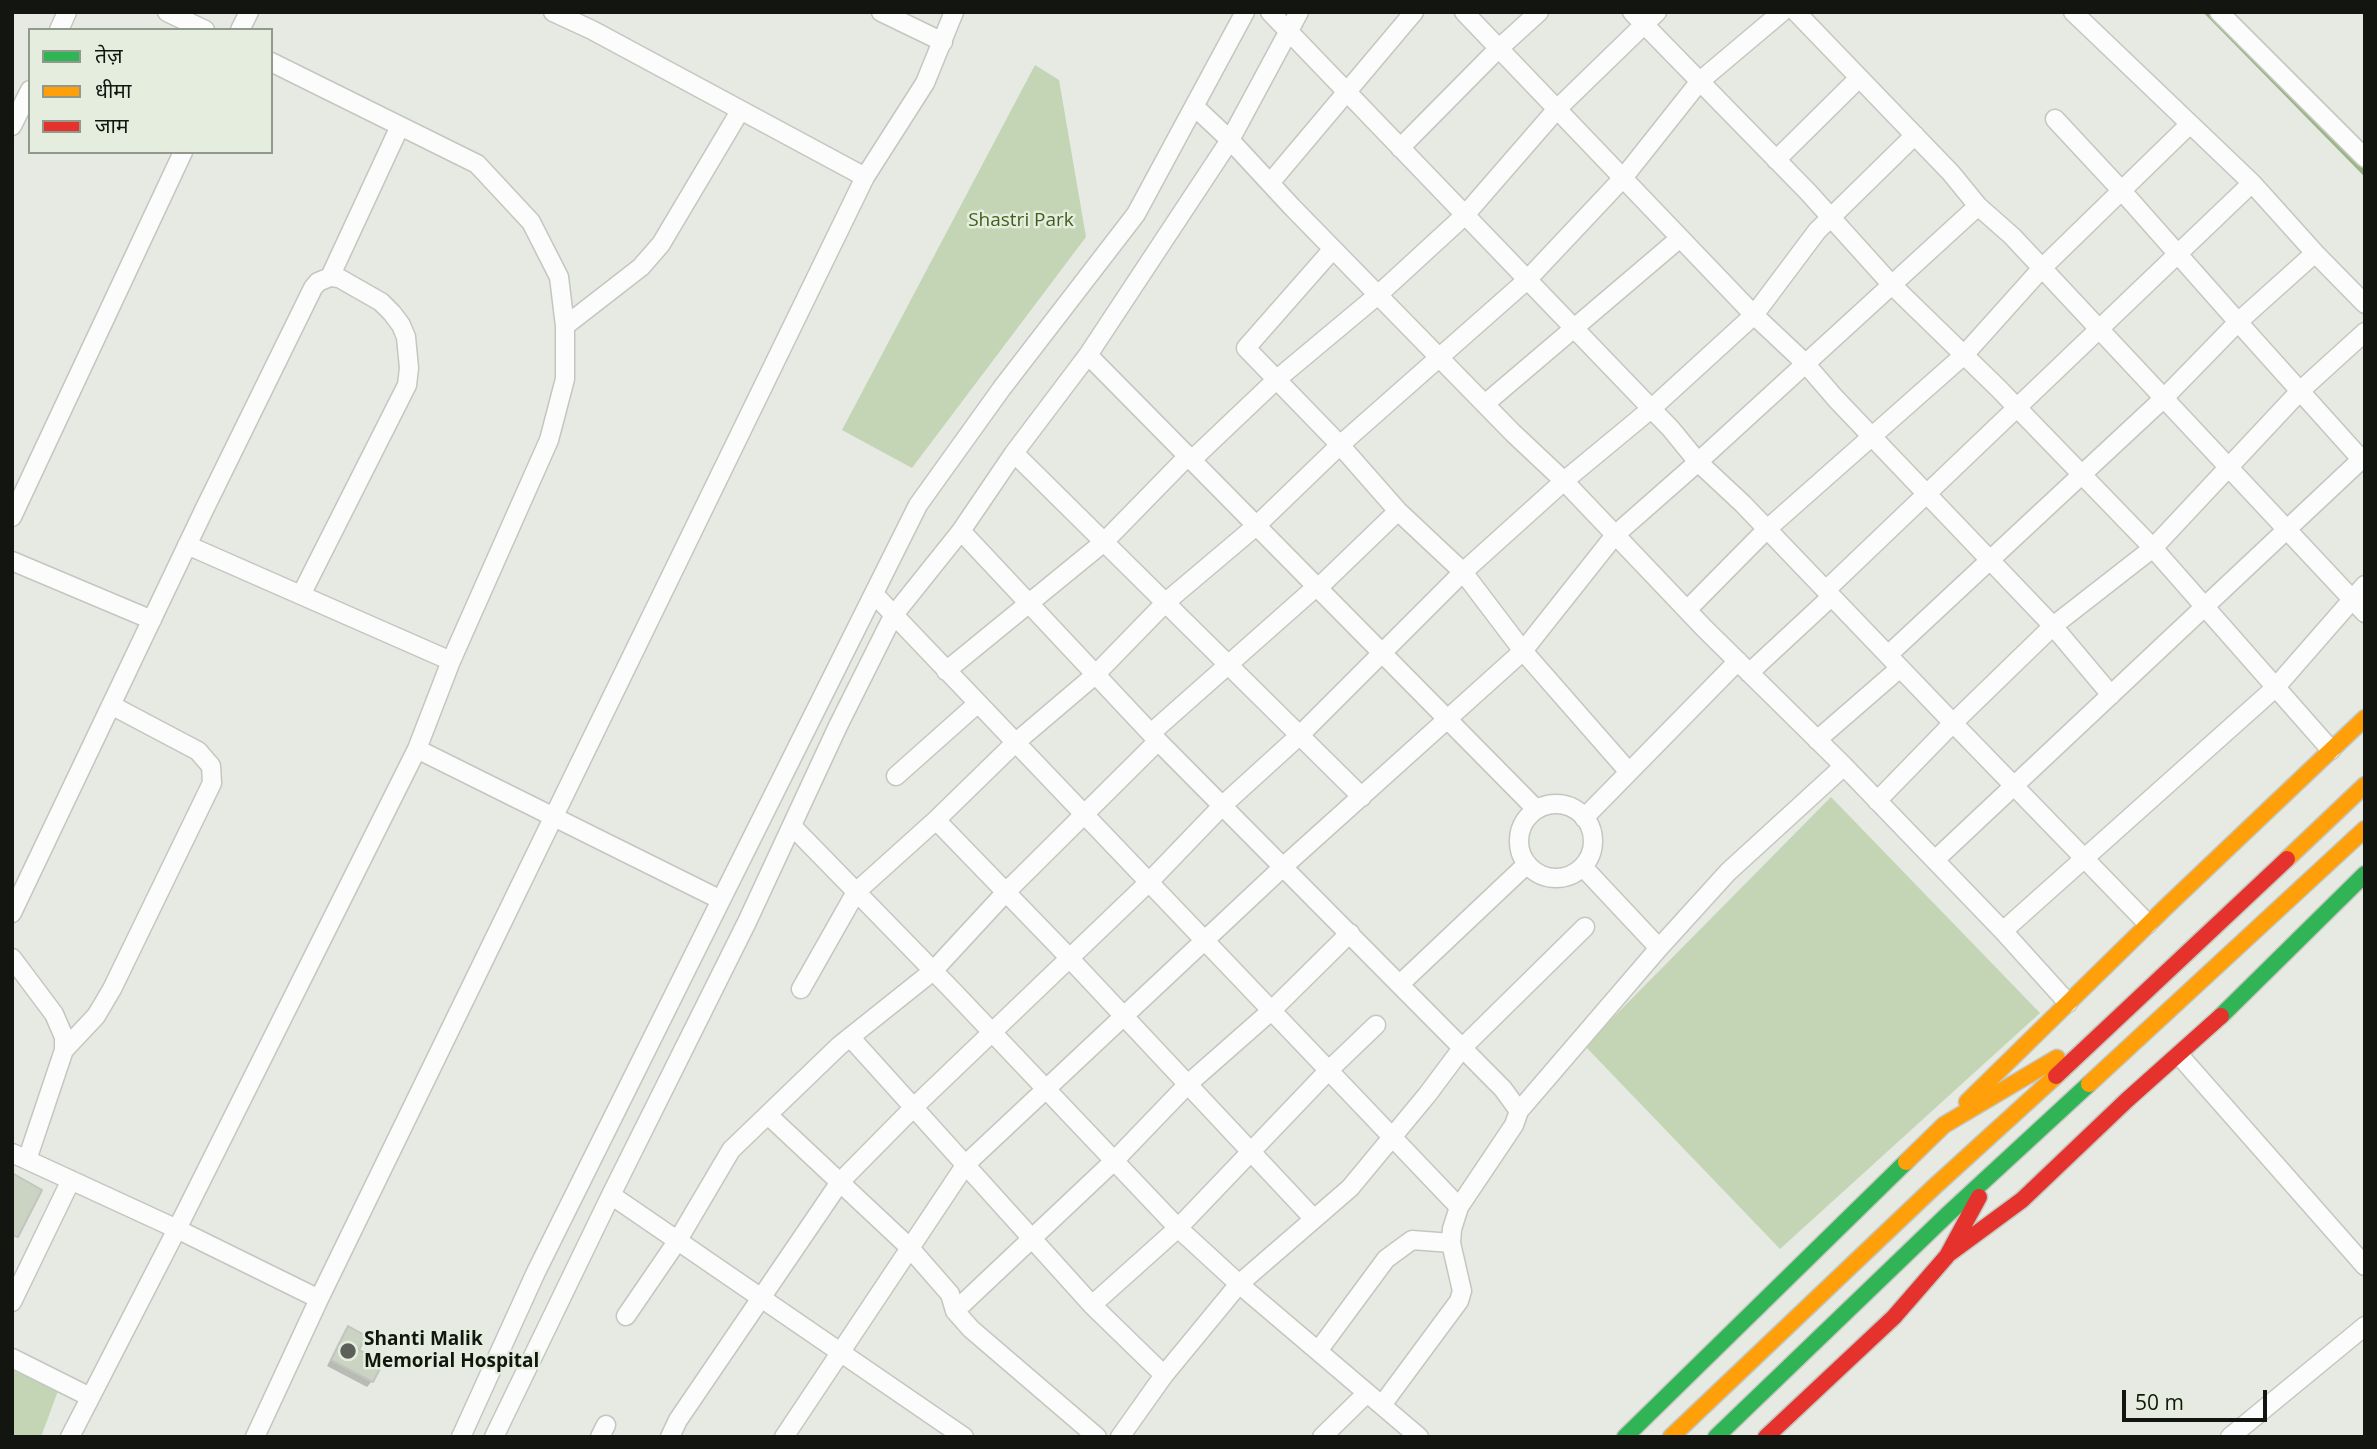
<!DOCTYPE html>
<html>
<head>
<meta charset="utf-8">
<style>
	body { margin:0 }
	#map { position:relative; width:2377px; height:1449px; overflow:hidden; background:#e6eae2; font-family:"Open Sans","Noto Sans Devanagari",sans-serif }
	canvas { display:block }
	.frame { position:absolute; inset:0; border:14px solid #131610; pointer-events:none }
	.legend { position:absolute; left:28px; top:28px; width:245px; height:126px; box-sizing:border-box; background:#e5eede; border:2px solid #91988c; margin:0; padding:9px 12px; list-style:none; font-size:21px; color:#131610 }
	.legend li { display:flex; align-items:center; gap:14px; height:35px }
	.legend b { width:35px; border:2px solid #91988c }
	.scale { position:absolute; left:2122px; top:1390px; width:145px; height:32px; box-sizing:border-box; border:4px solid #131610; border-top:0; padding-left:9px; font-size:21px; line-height:24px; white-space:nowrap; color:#131610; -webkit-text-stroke:5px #e5eede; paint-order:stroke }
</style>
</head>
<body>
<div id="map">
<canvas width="2377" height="1449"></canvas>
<div class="frame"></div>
<ul class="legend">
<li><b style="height:9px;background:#30b455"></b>तेज़</li>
<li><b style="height:9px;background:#ff9f0a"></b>धीमा</li>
<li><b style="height:9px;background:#e5322d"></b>जाम</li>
</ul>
<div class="scale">50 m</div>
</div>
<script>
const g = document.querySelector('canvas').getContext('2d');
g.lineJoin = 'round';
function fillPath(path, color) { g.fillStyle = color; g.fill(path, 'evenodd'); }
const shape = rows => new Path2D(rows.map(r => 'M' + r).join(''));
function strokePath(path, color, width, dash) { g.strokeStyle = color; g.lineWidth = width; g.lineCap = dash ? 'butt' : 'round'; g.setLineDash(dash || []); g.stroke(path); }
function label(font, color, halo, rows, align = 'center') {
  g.font = font + ' "Open Sans",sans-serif'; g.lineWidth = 5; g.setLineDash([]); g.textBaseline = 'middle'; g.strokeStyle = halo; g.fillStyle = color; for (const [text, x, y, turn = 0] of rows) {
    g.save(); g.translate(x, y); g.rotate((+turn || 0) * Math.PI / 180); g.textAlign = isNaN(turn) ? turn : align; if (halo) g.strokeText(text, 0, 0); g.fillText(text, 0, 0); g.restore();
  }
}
const green = shape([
	[1035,65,1059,80,1086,237,912,468,842,430],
	[1831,797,2040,1013,1780,1249,1585,1046],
	[12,1355,62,1380,41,1437,12,1437]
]);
const shadow = shape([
	[348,1328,356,1351,372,1381,367,1387,327,1366,343,1334]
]);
const stream = shape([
	[2207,12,2365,173]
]);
const building = shape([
	[12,1173,42,1190,18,1237,12,1235,12,1173],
	[348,1326,366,1336,359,1350,383,1363,373,1382,331,1360,348,1326]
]);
const street = shape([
	[167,12,205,30],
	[553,12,592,30,865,177],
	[881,12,943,42],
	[1270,12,1671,429,1698,462,1743,504,1953,723,2053,626,1836,399,1805,363,1754,315,1464,12],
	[1632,12,1808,192,1891,284,1998,388,2153,548,2331,750],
	[1796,12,1951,173,1978,206,2012,236,2042,268,2190,124],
	[2219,12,2365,158],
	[59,30,67,12],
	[240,30,249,12],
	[1195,107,1230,140,1292,207,1513,433,1564,481,1704,628,1844,766,2003,931,2068,1003],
	[2055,119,2122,191,2238,322,2315,253,2252,183,2073,12],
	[12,126,30,90],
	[1400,148,1496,51,1539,12],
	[1776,160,1859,78],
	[1270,183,1414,12],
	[1333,249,1246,348,1340,445,1398,511,1463,572,1523,651,1629,772],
	[2315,253,2365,304],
	[330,277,400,126],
	[565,326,641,267,661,244,740,111],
	[1088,355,1536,809],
	[1486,403,1680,238],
	[1014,453,1362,797],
	[12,517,183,152],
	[961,531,1158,741,1503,1089,1519,1111,1514,1125,1459,1207,1452,1229,1451,1243,1462,1291,1459,1301,1382,1405],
	[187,545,451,661],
	[12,561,152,620],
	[1826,590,2252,183],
	[874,594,1459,1207],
	[1687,610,1766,530,1964,355,2042,268,2365,613],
	[1888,655,2164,398,2238,322,2361,459],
	[946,671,1104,542,1187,457,1197,455,1276,380,1379,294,1465,215,1557,109,1657,12],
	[1749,673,1831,597],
	[2111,695,2053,626,2153,548,2300,391,2365,332],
	[1151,733,1316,587,1318,588,1398,511],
	[1817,740,1900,668],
	[417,749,721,900,918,505,1002,388,1136,214,1245,12],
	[896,776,977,704],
	[1877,801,1953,723,2148,924],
	'1519 841a37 37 0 1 1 74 0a37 37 0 1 1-74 0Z',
	[1584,818,1738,661],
	[936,820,1059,947,1314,1219],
	[792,826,951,989,1178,1228,1239,1284,1419,1437],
	[1935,860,2365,456],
	[1583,867,1659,948],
	[12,913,204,510,313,288,318,282,330,277,339,278,381,302,392,313,401,325,406,337,409,368,407,385,301,595],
	[2003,931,2275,688,2365,585],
	[12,958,54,1014,64,1037,64,1050,27,1160],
	[1400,984,1526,865],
	[801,989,856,892,936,820,1015,743,1095,675,1166,602,1256,526,1340,445,1527,280,1623,178,1700,81,1782,12],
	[850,1037,1092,1305,1164,1375],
	[64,1050,96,1016,112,989,212,783,211,766,198,751,111,705],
	[2179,1055,2365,1266],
	[1519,1111,1659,948,1728,872,1844,766],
	[768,1115,909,1247,950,1294,955,1311,971,1329,1097,1437],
	[12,1153,177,1229,319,1299],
	[611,1195,964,1437],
	[12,1302,71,1180],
	[1092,1305,1178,1228,1328,1071,1376,1025],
	[955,1311,1114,1161,1188,1084,1271,1011,1350,933],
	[626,1316,678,1240,731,1150,839,1046,933,971,1006,892,1158,741],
	[1318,1351,1386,1259,1412,1240,1451,1243,1451,1239],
	[12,1358,90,1397],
	[70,1437,177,1229,417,749,451,661,549,440,565,379,565,326,559,277,531,222,477,164,271,62],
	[255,1437,319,1299,865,177,925,83,954,12],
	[461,1437,536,1272,721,900],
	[494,1437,611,1195,747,922,838,726,893,616,961,531,1014,453,1088,355,1230,140,1299,12],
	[600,1437,606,1425],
	[670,1437,678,1420,840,1182,914,1107,1148,883,1223,805,1300,735,1463,572,1564,481,1651,409,1754,315,1817,231,1915,135],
	[784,1437,966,1164,1284,866,1523,651,1615,535,1698,462,1978,206],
	[1120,1437,1164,1375,1239,1284,1350,1188,1427,1095,1463,1047,1585,927],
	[1322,1437,1367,1393],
	[2230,1437,2365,1326]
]);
const fast = shape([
	[2221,1016,2365,874],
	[1625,1437,1906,1162],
	[1716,1437,1948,1214,2089,1084]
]);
const slow = shape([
	[2287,859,2365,785],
	[2089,1084,2365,829],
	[1967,1102,2166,907,2365,718],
	[1906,1162,1944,1125,2057,1058],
	[1671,1437,1934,1187,2056,1076]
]);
const jam = shape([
	[2056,1076,2287,859],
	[1950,1253,2022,1200,2127,1100,2221,1016],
	[1766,1437,1894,1317,1947,1256,1979,1197]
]);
const markers = [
	[348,1351,9,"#5d605a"]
];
const parkNames = [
	["Shastri Park",1021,221]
];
const poiNames = [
	["Shanti Malik",364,1340],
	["Memorial Hospital",364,1362]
];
fillPath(green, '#c3d5b5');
fillPath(shadow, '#0003');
strokePath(stream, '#9bb586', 6);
fillPath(building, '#cbd4c3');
strokePath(building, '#c2c5bf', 2);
strokePath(street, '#c3c7c0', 21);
strokePath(fast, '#c3c7c0', 19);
strokePath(slow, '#c3c7c0', 19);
strokePath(jam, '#c3c7c0', 19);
strokePath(street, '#fbfcfb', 18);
strokePath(fast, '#30b455', 16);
strokePath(slow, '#ff9f0a', 16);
strokePath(jam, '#e5322d', 16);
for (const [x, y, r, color] of markers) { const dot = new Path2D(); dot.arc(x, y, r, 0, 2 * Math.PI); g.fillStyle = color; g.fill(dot); strokePath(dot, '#e5eede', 2.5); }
label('19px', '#3e5f1b', '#e5eede', parkNames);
label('bold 19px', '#131610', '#e5eede', poiNames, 'left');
</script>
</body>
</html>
